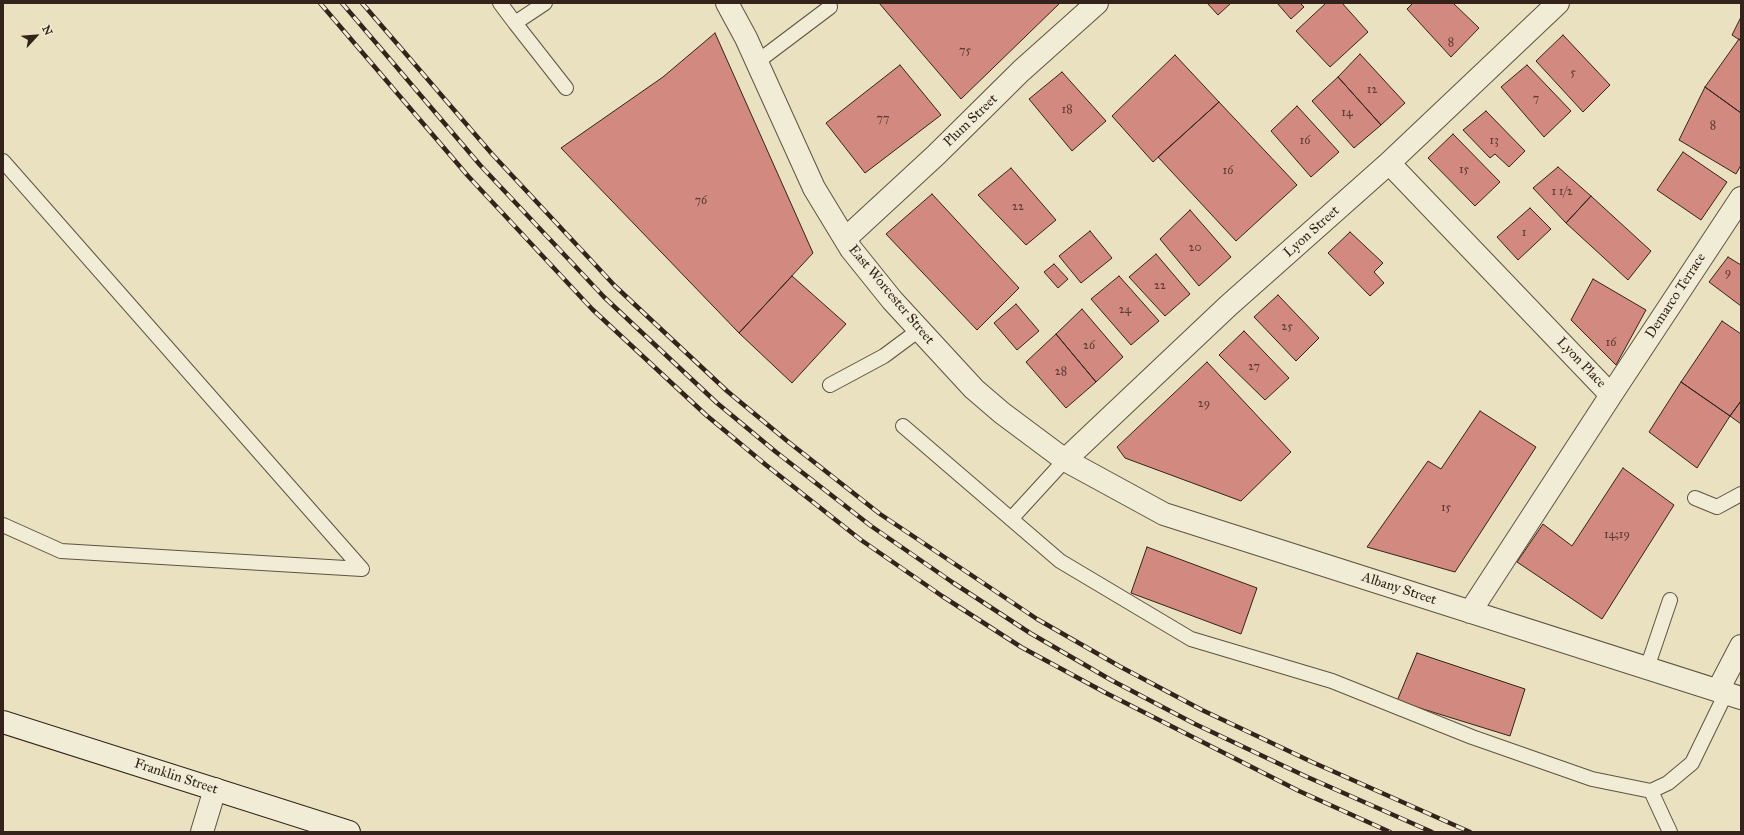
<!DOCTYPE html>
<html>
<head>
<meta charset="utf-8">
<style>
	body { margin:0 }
	#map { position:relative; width:1744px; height:835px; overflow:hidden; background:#e9e1bf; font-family:"IM FELL Great Primer",serif }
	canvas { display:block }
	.frame { position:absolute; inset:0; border:4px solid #33231a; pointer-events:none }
	.north { position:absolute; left:16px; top:16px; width:40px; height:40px; -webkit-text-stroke:3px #f1ecd5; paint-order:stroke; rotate:64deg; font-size:11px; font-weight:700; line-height:16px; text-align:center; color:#33231a }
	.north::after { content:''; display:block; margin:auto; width:14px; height:18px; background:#33231a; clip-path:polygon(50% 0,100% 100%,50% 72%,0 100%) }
</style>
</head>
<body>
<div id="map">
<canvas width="1744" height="835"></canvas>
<div class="frame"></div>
<div class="north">N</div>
</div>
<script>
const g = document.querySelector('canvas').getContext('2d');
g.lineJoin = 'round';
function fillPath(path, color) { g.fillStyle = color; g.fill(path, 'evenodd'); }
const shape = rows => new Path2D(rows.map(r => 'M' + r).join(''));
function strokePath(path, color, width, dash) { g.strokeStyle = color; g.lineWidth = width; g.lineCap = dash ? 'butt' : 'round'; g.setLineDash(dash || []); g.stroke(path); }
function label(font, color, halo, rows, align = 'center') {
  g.font = font + ' "IM FELL Great Primer",serif'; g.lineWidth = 3; g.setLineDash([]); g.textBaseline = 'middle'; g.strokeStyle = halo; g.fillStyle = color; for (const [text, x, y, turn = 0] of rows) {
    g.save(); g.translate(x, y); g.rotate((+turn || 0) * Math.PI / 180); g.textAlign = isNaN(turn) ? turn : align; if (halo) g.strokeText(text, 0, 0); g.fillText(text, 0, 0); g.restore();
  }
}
const building = shape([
	[879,3,1060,3,961,99,879,3],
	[1207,3,1231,3,1218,15,1207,3],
	[1277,3,1300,3,1304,7,1291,19,1277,3],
	[1326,3,1342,3,1368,32,1330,67,1296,31,1326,3],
	[1413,3,1453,3,1479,28,1451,57,1407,9,1413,3],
	[1741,17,1741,41,1732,35,1741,17],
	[715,33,813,253,739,333,561,148,663,77,715,33],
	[1563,35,1610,85,1583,112,1536,61,1563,35],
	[1739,39,1741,41,1741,113,1705,87,1739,39],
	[1360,54,1405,103,1381,125,1338,77,1360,54],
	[1175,55,1219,102,1153,162,1112,116,1175,55],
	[900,65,941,115,865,173,826,123,900,65],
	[1527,65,1571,111,1544,137,1501,87,1527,65],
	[1062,72,1106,121,1072,151,1029,99,1062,72],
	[1338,77,1381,125,1354,148,1312,101,1338,77],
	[1705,87,1741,113,1741,165,1736,174,1679,140,1705,87],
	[1219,102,1297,185,1236,241,1158,157,1219,102],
	[1297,106,1339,152,1311,177,1271,131,1297,106],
	[1486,111,1525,151,1509,167,1495,154,1490,158,1463,130,1486,111],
	[1453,134,1500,182,1475,206,1428,158,1453,134],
	[1683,152,1727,182,1701,220,1657,190,1683,152],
	[1558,167,1591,196,1566,223,1533,188,1558,167],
	[1011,168,1056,220,1026,245,978,195,1011,168],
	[932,194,1019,288,977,330,886,234,932,194],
	[1591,196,1651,251,1628,280,1566,223,1591,196],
	[1530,208,1551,229,1518,260,1497,237,1530,208],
	[1190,210,1231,257,1199,286,1160,239,1190,210],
	[1090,231,1112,258,1081,283,1059,256,1090,231],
	[1350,232,1383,263,1374,272,1384,283,1370,296,1328,253,1350,232],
	[1156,254,1190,294,1165,316,1129,277,1156,254],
	[1728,257,1741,265,1741,306,1709,282,1728,257],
	[1054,264,1068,279,1058,288,1044,272,1054,264],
	[792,276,846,324,792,383,739,333,792,276],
	[1119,276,1159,321,1131,345,1091,299,1119,276],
	[1593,279,1646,310,1616,365,1571,320,1593,279],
	[1278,295,1319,338,1296,361,1254,317,1278,295],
	[1016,304,1039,331,1017,350,994,323,1016,304],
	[1082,309,1123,357,1096,382,1056,334,1082,309],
	[1722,321,1741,334,1741,401,1730,416,1681,382,1722,321],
	[1244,331,1289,378,1265,400,1219,355,1244,331],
	[1056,334,1096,382,1066,408,1026,362,1056,334],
	[1207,362,1291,452,1241,501,1125,458,1117,447,1207,362],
	[1681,382,1730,416,1697,468,1649,432,1681,382],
	[1741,401,1741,424,1730,416,1741,401],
	[1480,411,1536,447,1455,572,1367,547,1428,461,1441,469,1480,411],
	[1623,468,1674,505,1602,619,1517,562,1543,524,1572,546,1623,468],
	[1147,547,1257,588,1241,634,1131,593,1147,547],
	[1417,653,1525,689,1510,736,1397,701,1417,653]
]);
const lane = shape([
	[500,3,515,23,545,3],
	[515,23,566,88],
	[757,62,830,7],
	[3,161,362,569,61,551,3,525],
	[830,385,884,356,919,330],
	[903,426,1060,561,1191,639,1332,681,1472,737,1592,779,1651,791,1668,783,1692,763,1726,693],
	[1695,498,1717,507,1741,494],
	[1011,519,1065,460],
	[1647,668,1670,600],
	[1651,791,1670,832]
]);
const street = shape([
	[727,3,746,38,814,188,851,249,892,300,974,389,1002,413,1065,460,1164,514,1741,698],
	[1389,163,1611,395],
	[845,239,936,155,1021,71,1097,3],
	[1065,460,1228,306,1389,163,1558,3],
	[1470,612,1611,395,1741,198],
	[1718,690,1741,646],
	[202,832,215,789]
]);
const secondary = shape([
	[3,722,349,832]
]);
const rail = shape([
	[320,3,468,176,592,309,706,415,766,465,861,540,942,596,1021,647,1104,692,1299,791,1390,832],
	[342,3,480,165,604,297,717,403,776,452,871,526,952,582,1030,633,1111,680,1195,724,1305,776,1432,832],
	[362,3,492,154,615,286,727,391,786,440,880,514,1037,619,1119,666,1202,710,1312,762,1470,832]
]);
const numberNames = [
	["8",1451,43],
	["75",965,51],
	["5",1573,73],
	["12",1372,90],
	["7",1536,99],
	["18",1067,110],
	["14",1347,113],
	["77",883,119],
	["8",1713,126],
	["16",1305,141],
	["13",1494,141],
	["15",1464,170],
	["16",1228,171],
	["1 1/2",1562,192],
	["76",701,201],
	["22",1018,207],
	["1",1524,233],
	["20",1195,248],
	["9",1728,273],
	["22",1160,286],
	["24",1125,310],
	["25",1287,327],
	["16",1611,343],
	["26",1089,346],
	["27",1254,367],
	["28",1061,372],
	["29",1204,404],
	["15",1446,508],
	["14;19",1617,535]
];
const streetNames = [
	["Plum Street",971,121,-44],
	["Lyon Street",1312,232,-42],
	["East Worcester Street",891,295,50],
	["Demarco Terrace",1676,296,-57],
	["Lyon Place",1581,363,46],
	["Albany Street",1399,589,18],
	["Franklin Street",176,777,18]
];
fillPath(building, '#d2897f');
strokePath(building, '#33231a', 1);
strokePath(lane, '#605243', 16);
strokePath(street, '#605243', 24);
strokePath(secondary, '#33231a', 24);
strokePath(lane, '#f1ecd5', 14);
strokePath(street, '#f1ecd5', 22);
strokePath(secondary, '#f1ecd5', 22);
strokePath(rail, '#33231a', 4.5);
strokePath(rail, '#f1ecd5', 3, [9]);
label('12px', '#5b3c33', null, numberNames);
label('14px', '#33231a', '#f1ecd5', streetNames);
</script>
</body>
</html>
